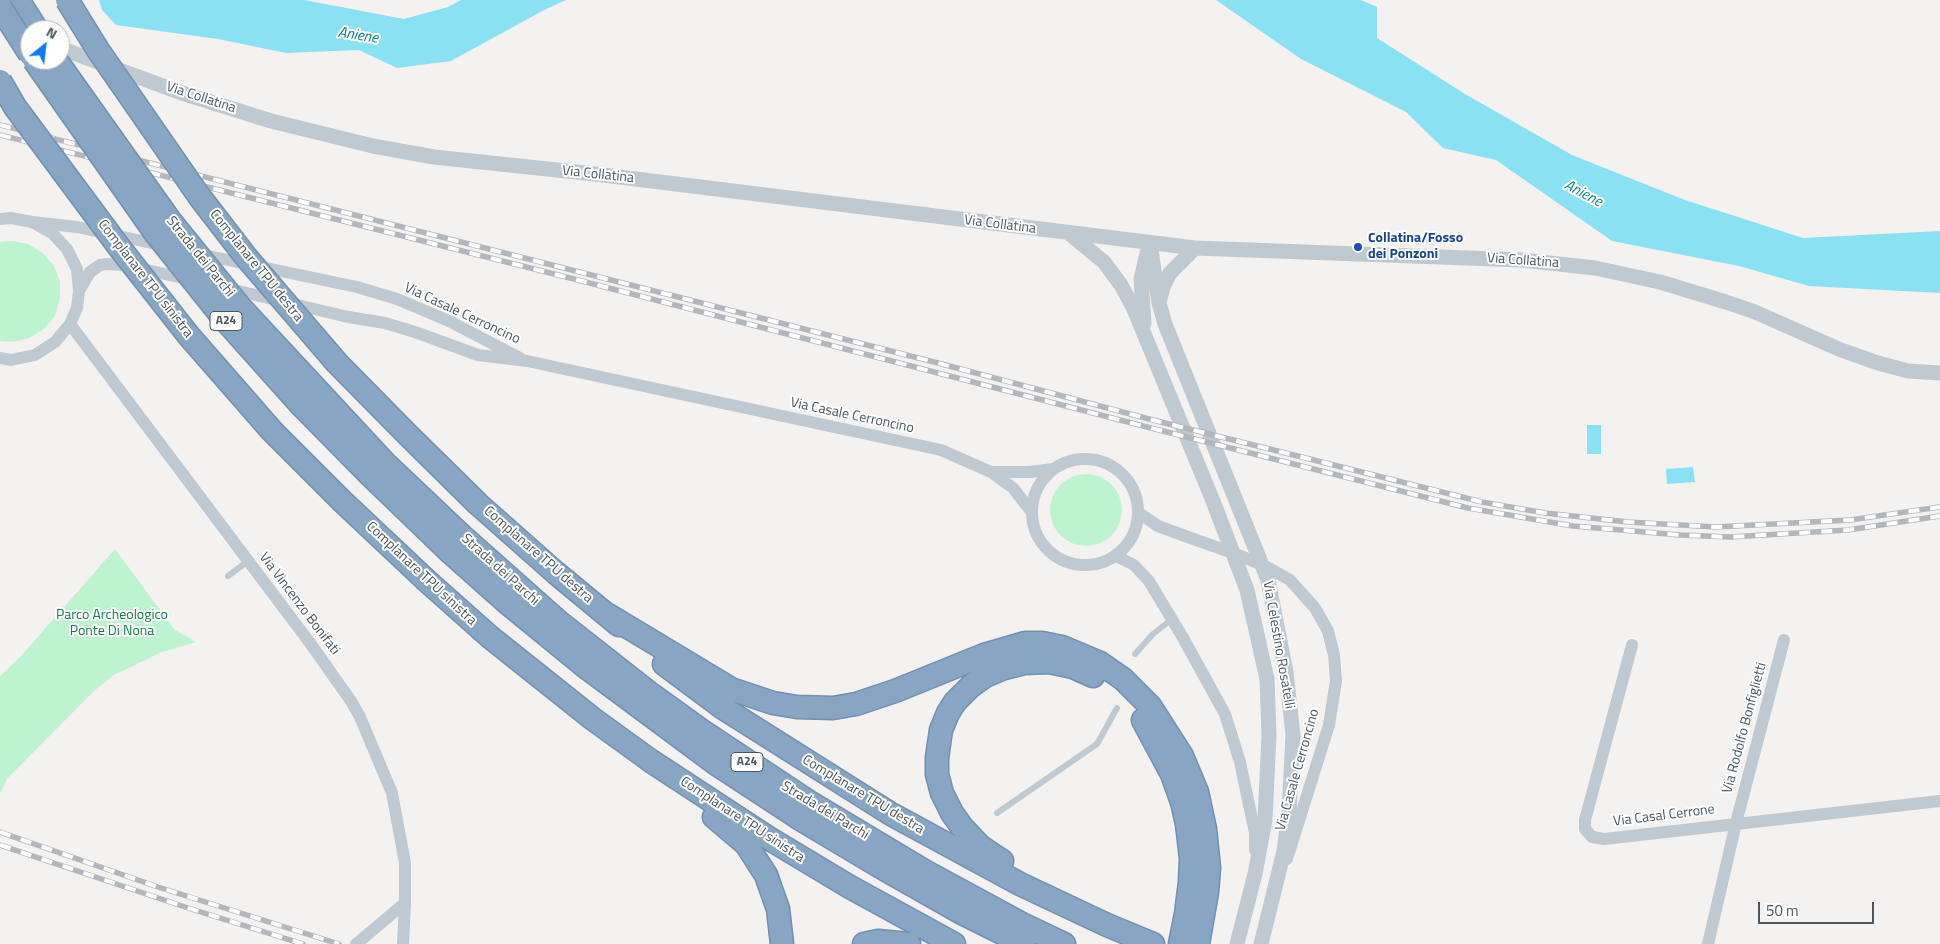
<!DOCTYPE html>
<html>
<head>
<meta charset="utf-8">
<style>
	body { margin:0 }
	#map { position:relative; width:1940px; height:944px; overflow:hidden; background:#f4f1f1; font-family:"Titillium Web",sans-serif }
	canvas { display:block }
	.north { position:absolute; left:20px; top:20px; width:50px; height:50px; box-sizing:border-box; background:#fff; border:1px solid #b6bbbf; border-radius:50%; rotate:29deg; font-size:14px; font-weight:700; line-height:20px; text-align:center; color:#485660 }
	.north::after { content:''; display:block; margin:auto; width:18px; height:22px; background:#0d7af2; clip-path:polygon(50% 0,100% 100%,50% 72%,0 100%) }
	.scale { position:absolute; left:1758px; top:902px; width:116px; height:22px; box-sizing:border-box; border:2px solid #485660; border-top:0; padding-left:6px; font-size:15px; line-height:18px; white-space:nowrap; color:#485660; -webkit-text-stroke:4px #fff; paint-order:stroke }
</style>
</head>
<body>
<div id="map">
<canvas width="1940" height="944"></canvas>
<div class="north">N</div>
<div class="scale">50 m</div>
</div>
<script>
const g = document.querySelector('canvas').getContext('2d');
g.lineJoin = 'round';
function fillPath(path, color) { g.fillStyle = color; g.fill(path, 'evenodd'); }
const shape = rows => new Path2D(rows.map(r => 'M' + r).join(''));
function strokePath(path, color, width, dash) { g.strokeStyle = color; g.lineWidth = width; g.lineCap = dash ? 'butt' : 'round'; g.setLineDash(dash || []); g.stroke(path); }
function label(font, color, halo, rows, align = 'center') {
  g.font = font + ' "Titillium Web",sans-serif'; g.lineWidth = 4; g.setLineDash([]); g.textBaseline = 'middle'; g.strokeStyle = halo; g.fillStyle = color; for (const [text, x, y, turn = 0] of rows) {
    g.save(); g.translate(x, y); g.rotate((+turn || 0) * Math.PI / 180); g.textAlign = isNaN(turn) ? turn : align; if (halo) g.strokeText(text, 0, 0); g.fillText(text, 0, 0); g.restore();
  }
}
const green = shape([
	[12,241,28,244,43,253,54,266,60,282,60,299,55,316,44,329,29,338,13,342,0,341,0,242],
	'1050 510a36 36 0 1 1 72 0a36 36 0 1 1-72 0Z',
	[115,549,175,630,196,642,162,652,114,675,94,691,7,779,0,793,0,676,21,656]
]);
const water = shape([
	[99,0,304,0,404,19,448,7,461,0,566,0,544,10,451,61,397,68,359,50,286,53,218,39,116,25,102,10],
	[1216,0,1361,0,1377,7,1377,38,1465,94,1572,155,1685,200,1803,238,1940,231,1940,293,1809,286,1739,266,1612,241,1496,160,1443,148,1406,112,1301,59],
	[1587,425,1601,425,1601,454,1587,454],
	[1693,467,1695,482,1667,484,1666,469]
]);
const service = shape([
	[228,576,248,561],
	[1135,654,1153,634,1172,619],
	[997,813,1097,744,1117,708]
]);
const minor = shape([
	[0,219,11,218,32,222,52,233,67,249,77,269,79,291,77,308,70,324,55,342,35,355,11,360,0,358],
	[32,222,77,227,165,246],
	[199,254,357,287,397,299,449,321,520,358],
	[226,288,348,317,385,323,415,332,478,355,527,361,941,450,991,472,1013,488,1031,511],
	[79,291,90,272,100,265,107,264,124,265,192,280],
	[70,324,310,643,351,701,360,717,392,793,405,863,405,903,403,944],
	'1032 512a53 53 0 1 1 106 0a53 53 0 1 1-106 0Z',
	[991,472,1030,472,1053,469],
	[1139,513,1158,526,1185,536],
	[1116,556,1134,565,1149,581,1182,636,1225,714,1240,762,1255,833,1255,850],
	[1632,645,1585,820,1585,829,1592,837,1604,839,1940,801],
	[1287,859,1329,725],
	[356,944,405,903],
	[1708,944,1736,823,1784,640]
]);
const tertiary = shape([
	[60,48,179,92,271,121,373,146,434,157,595,174,1195,248,1522,260,1595,268,1660,282,1726,302,1755,312,1841,350,1878,363,1908,371,1940,373],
	[1071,235,1104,262,1121,285,1133,307,1213,501,1247,590,1267,679,1269,735,1265,820,1255,874,1237,944],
	[1150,243,1159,303,1165,324,1268,580,1286,672,1293,735,1289,813,1284,851,1261,944],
	[1160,299,1163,287,1170,273,1195,248],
	[1144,323,1141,279,1149,245]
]);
const motorway = shape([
	[18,0,37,30],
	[478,504,556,573,619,625],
	[461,535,559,622,652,695,702,731,809,802,926,872,1022,924,1064,944],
	[451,553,505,601,587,668,715,763,802,820,886,870,962,913,1024,944],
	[427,581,490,637,593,719,651,761,770,839,850,887,954,944],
	[608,615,731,689,773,703,797,707,833,708,856,704,895,691,984,655,1025,643,1042,643,1062,647,1100,663,1123,679,1150,706,1182,756,1197,792,1205,829,1209,868,1207,892,1198,944],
	[664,664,723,708,891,814,1020,884,1107,925,1153,944],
	[1143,720,1172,774,1182,802,1187,824,1191,858,1190,882,1186,914,1180,944],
	[714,817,746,844,766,875,778,909,782,944],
	[1002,861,981,847,962,827,952,813,942,793,937,774,937,758,941,730,948,713,955,702,971,686,985,676,1004,668,1024,663,1049,662,1073,667,1093,676],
	[864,944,878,941,909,944]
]);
const rail = shape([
	[0,125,938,363,1149,419,1482,502,1545,513,1628,522,1716,527,1850,520,1940,507],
	[0,135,574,279,1151,428,1468,508,1573,526,1680,535,1730,537,1848,530,1940,516],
	[0,832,158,887,339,944],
	[0,845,185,907,303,944]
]);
const minorBridge = shape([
	[1185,536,1236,554,1267,567,1290,580,1315,608,1328,631,1334,655,1336,681,1329,725]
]);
const motorwayBridge = shape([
	[67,0,98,50,199,196,246,257,337,363,408,435,478,504],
	[0,7,30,54],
	[34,60,156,234,224,319,300,404,369,474,451,553],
	[56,60,171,222,240,307,385,463,461,535],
	[0,81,15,107,119,247,189,336,272,431,343,502,427,581]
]);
const markers = [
	[1358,247,5,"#1a4fb4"]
];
const shields = [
	[226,321,32],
	[747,762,32]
];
const shieldNames = [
	["A24",226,321],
	["A24",747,762]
];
const streetNames = [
	["Via Collatina",201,98,18],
	["Via Collatina",598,175,6],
	["Via Collatina",1000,225,7],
	["Strada dei Parchi",200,257,51],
	["Via Collatina",1523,261,4],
	["Complanare TPU destra",256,266,51],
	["Complanare TPU sinistra",145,279,52],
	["Via Casale Cerroncino",462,314,25],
	["Via Casale Cerroncino",852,416,12],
	["Complanare TPU destra",538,555,41],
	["Strada dei Parchi",500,570,42],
	["Complanare TPU sinistra",421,574,43],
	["Via Vincenzo Bonifati",299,604,53],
	["Via Celestino Rosatelli",1278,645,80],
	["Via Rodolfo Bonfiglietti",1745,728,-75],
	["Via Casale Cerroncino",1298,770,-74],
	["Complanare TPU destra",863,795,31],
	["Strada dei Parchi",825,811,31],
	["Via Casal Cerrone",1664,816,-7],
	["Complanare TPU sinistra",742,820,33]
];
const transitNames = [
	["Collatina/Fosso",1368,239],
	["dei Ponzoni",1368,255]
];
const parkNames = [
	["Parco Archeologico",112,616],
	["Ponte Di Nona",112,632]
];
const waterNames = [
	["Aniene",358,36,9],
	["Aniene",1583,194,28]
];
fillPath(green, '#bef3d0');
fillPath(water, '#89e1f2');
strokePath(motorway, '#7191af', 25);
strokePath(service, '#bec9d1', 6);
strokePath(minor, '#bec9d1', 12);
strokePath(tertiary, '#bec9d1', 15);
strokePath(motorway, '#86a6c3', 22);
strokePath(rail, '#b3b7bc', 5.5);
strokePath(rail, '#fff', 4, [11]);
strokePath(motorwayBridge, '#7191af', 25, []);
strokePath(minorBridge, '#bec9d1', 12);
strokePath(motorwayBridge, '#86a6c3', 22);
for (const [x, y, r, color] of markers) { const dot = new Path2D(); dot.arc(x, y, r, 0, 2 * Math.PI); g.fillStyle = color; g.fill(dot); strokePath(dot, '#fff', 2); }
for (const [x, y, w] of shields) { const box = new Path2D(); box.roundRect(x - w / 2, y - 9.5, w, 19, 4); g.fillStyle = '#fff'; g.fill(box); strokePath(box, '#485660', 1); }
label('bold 12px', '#485660', null, shieldNames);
label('14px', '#485660', '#fff', streetNames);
label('bold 14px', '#164399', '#fff', transitNames, 'left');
label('14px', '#118345', '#fff', parkNames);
label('italic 15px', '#067e97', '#fff', waterNames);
</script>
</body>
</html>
